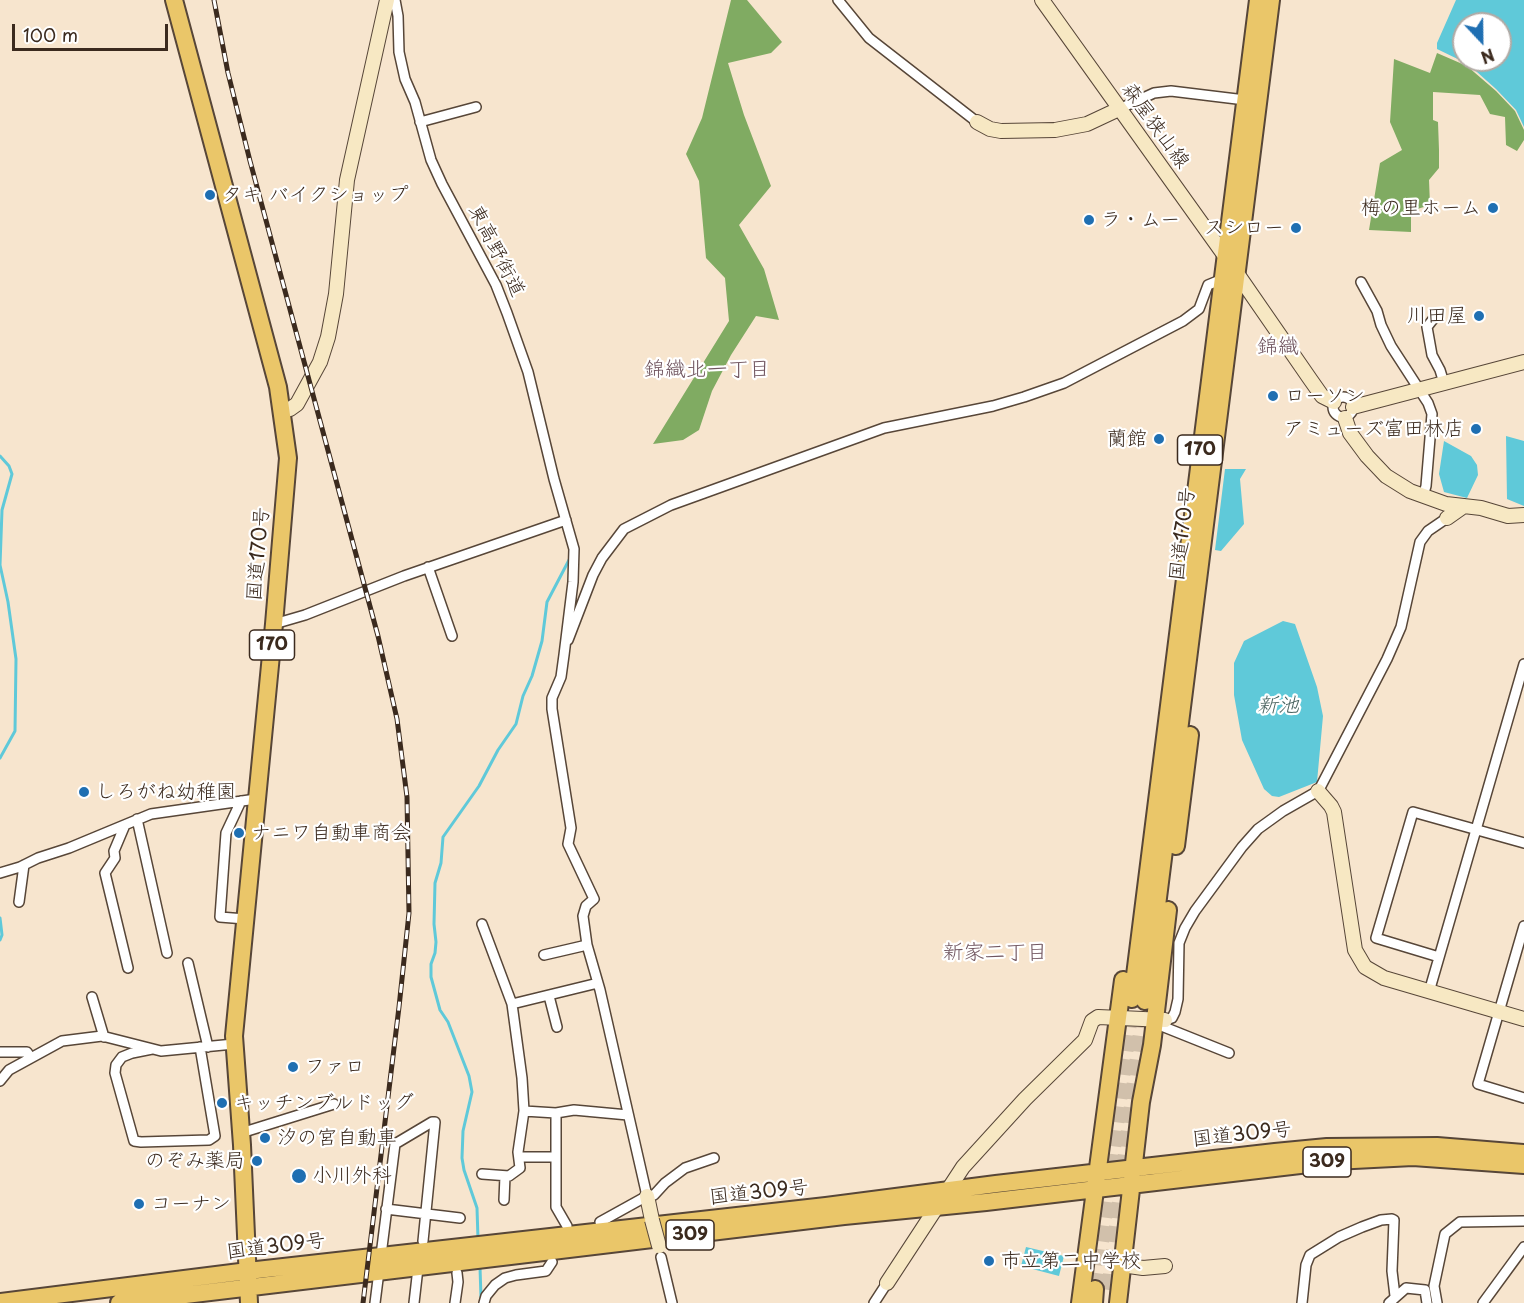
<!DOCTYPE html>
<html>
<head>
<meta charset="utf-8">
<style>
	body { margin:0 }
	#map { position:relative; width:1524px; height:1303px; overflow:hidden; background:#f7e5ce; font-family:"Playpen Sans",sans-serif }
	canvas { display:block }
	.north { position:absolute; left:1452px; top:12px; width:60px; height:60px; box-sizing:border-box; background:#fff; border:2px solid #b1aaa5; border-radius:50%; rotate:158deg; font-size:16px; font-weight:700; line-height:24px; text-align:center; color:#3b2a1e }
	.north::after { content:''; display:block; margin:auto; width:21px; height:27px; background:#1f6fb2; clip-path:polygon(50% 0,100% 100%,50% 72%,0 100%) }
	.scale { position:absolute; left:12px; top:24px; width:156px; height:27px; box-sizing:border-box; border:3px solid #3b2a1e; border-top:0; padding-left:8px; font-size:18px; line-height:21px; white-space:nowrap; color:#3b2a1e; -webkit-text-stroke:4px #fff; paint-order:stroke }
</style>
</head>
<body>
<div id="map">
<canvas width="1524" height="1303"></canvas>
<div class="north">N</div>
<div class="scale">100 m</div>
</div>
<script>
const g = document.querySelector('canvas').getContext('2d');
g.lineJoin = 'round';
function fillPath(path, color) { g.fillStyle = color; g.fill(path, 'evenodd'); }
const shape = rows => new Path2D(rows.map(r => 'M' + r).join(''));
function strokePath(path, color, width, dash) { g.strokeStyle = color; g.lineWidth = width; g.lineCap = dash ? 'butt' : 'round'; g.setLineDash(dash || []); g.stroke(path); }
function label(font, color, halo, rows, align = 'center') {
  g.font = font + ' "Playpen Sans","Klee One",sans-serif'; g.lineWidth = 4.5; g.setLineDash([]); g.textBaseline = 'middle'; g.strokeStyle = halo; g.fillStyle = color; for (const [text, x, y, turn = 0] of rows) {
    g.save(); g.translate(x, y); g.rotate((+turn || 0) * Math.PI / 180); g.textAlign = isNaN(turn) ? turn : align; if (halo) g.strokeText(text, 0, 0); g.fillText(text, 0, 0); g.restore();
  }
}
const forest = shape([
	[731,0,747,0,782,42,771,53,728,63,744,115,771,186,739,225,764,269,779,320,756,316,731,355,712,391,699,430,683,440,653,444,729,321,725,278,706,258,699,181,686,154,702,118],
	[1437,53,1467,66,1496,91,1515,111,1524,130,1524,140,1517,151,1506,145,1505,117,1490,114,1480,95,1433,92,1433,120,1438,122,1439,150,1439,168,1429,180,1430,205,1411,211,1411,232,1369,230,1380,163,1402,150,1390,122,1394,59,1430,73]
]);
const water = shape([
	[1456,0,1524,0,1524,127,1516,110,1496,89,1468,64,1437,49,1437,43],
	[1464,24,1500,24,1500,60,1464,60],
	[1506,436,1524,441,1524,506,1507,499],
	[1444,441,1471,456,1477,465,1478,475,1467,498,1444,492,1439,474],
	[1225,469,1246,469,1240,479,1244,524,1221,551,1215,550],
	[1283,621,1295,624,1317,687,1323,716,1317,782,1279,797,1272,796,1264,789,1242,740,1234,695,1234,663,1244,641],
	[1026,1247,1064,1256,1059,1276,1021,1266]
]);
const stream = shape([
	[0,456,9,466,12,474,2,510,0,565,8,602,16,659,15,731,0,758],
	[0,918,2,935,0,940],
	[478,1239,477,1208,464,1170,462,1158,463,1131,472,1092,469,1076,448,1022,440,1010,431,977,431,964,435,953,436,942,434,924,435,883,441,863,443,837,479,786,498,750,516,724,523,696,532,676,542,641,547,602,569,560],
	[480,1267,481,1298]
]);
const highwayTunnel = shape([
	[1095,1289,1132,999],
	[1109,1290,1145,1001]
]);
const street = shape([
	[395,0,398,16,399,52,405,79,415,102,431,160,442,184,496,285,507,313,528,372,554,479,574,549,573,582,564,655,561,677,552,698,552,709,571,828,568,844,594,899,586,906,583,916,587,945,600,990,647,1196],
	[838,0,869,38,977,122],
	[1119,109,1154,93,1171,91,1245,100],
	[420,122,476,107],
	[1361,282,1377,311,1381,325,1391,346,1428,403,1432,414,1426,486,1423,496],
	[1438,313,1427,327,1432,355,1440,370,1444,383],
	'1333 407a10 10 0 1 1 20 0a10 10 0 1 1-20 0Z',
	[428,567,452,636],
	[274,624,305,615,404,576,566,520],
	[568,640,593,575,602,558,624,529,671,505,884,428,993,406,1024,397,1064,383,1183,321,1199,309,1208,285,1225,278],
	[241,801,226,833,220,917,245,919],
	[137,819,167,953],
	[125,825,114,851,115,858,105,873,128,968],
	[0,873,20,867,38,858,69,848,151,814,256,799],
	[19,902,24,865],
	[482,924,512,1004,522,1078,524,1111,518,1152,520,1168,509,1176,482,1174],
	[1524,926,1478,1084,1524,1098],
	[544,955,587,945],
	[1439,957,1376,938,1413,812,1524,843],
	[188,963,208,1047],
	[1429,992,1524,664],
	[549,996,557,1027],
	[92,997,104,1037],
	[512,1004,598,983],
	[152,1049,132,1053,122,1057,116,1065,115,1073,134,1141,141,1142,209,1140,215,1136,200,1047],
	[0,1052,27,1052,31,1058],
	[1229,1053,1164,1027,1165,1020,1172,1018,1175,1012,1178,999,1179,943,1185,928,1195,911,1242,847,1258,829,1283,811,1318,791,1321,786,1387,659,1401,627,1420,542,1428,531,1447,518],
	[0,1081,9,1070,62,1041,102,1036,161,1051,234,1044],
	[524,1111,556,1113,574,1110,628,1115],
	[556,1113,556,1207,567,1226],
	[241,1133,334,1104],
	[520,1157,556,1157],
	[504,1200,505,1176],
	[386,1209,460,1218],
	[600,1222,647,1196,654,1195,665,1183,685,1168,714,1158],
	[661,1257,672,1303],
	[375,1303,395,1144,432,1122,435,1122,423,1241],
	[414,1303,418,1268],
	[455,1303,458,1282,457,1273],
	[484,1303,486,1296,495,1285,505,1278,516,1275,546,1271,552,1262],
	[874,1303,887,1283],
	[1302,1303,1306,1265,1310,1255,1339,1237,1362,1227,1381,1220,1392,1219,1394,1220,1392,1271,1395,1296],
	[1389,1303,1406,1288,1425,1290,1427,1303],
	[1437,1303,1434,1286,1445,1234,1460,1222,1524,1221],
	[1483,1303,1524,1247]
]);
const secondary = shape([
	[1042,0,1225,256,1310,379,1322,396,1334,402],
	[977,122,990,129,1001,131,1055,130,1087,124,1119,109],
	[1353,407,1524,362],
	[283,410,290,409,297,404,320,362,328,337,336,294,347,180,387,0],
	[1345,418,1350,433,1367,456,1386,476,1410,491,1446,504,1481,508,1508,516,1524,515],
	[1447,518,1464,506],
	[1318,791,1331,806,1334,812,1355,950,1365,967,1384,978,1524,1019],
	[647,1196,652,1220],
	[1122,1265,1143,1268,1165,1266],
	[887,1283,963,1167,1025,1099,1085,1040,1092,1021,1098,1017,1165,1020]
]);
const highway = shape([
	[174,0,278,387,288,458,274,624,234,1036,242,1145,249,1303],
	[1176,846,1190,735],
	[1132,999,1258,0],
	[1145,1001,1271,0],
	[0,1302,248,1271,826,1206,996,1184,1275,1152,1327,1147,1437,1146,1524,1153],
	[119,1303,844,1216,986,1202,1334,1161,1413,1157,1524,1165],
	[1080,1303,1123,980],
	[1094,1303,1095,1289],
	[1118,1303,1141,1102,1152,1045,1168,910]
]);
const rail = shape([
	[214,0,228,73,250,161,378,636,397,719,407,797,409,913,399,1007,363,1303]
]);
const secondaryBridge = shape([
	[652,1220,659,1246]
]);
const markers = [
	[210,195,6,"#1f6fb2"],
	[1493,208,6,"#1f6fb2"],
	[1089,220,6,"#1f6fb2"],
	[1296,228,6,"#1f6fb2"],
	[1479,316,6,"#1f6fb2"],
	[1273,396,6,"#1f6fb2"],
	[1476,429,6,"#1f6fb2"],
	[1159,439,6,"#1f6fb2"],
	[84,792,6,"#1f6fb2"],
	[239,833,6,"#1f6fb2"],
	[293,1067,6,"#1f6fb2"],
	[222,1103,6,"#1f6fb2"],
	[265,1138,6,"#1f6fb2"],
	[257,1161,6,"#1f6fb2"],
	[299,1176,8,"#1f6fb2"],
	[139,1204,6,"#1f6fb2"],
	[989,1261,6,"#1f6fb2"]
];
const shields = [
	[1200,450,45],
	[272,645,45],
	[1327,1162,48],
	[690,1235,48]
];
const shieldNames = [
	["170",1200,450],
	["170",272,645],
	["309",1327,1162],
	["309",690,1235]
];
const streetNames = [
	["森屋狭山線",1155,126,54],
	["東高野街道",496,251,63],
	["国道170号",1183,534,-83],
	["国道170号",259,554,-85],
	["国道309号",1242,1135,-6],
	["国道309号",759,1193,-6],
	["国道309号",276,1247,-7]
];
const poiNames = [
	["タキ バイクショップ",222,195],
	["梅の里ホーム",1481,208,"right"],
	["ラ・ムー",1101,220],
	["スシロー",1284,228,"right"],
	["川田屋",1467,316,"right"],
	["ローソン",1285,396],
	["アミューズ富田林店",1464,429,"right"],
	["蘭館",1147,439,"right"],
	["しろがね幼稚園",96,792],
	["ナニワ自動車商会",251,833],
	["ファロ",305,1067],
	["キッチンブルドッグ",234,1103],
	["汐の宮自動車",277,1138],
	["のぞみ薬局",245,1161,"right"],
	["小川外科",312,1176],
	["コーナン",151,1204],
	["市立第二中学校",1001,1261]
];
const neighbourhoodNames = [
	["錦織",1278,347],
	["錦織北一丁目",707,370],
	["新家二丁目",995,953]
];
const waterNames = [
	["新池",1278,706]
];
fillPath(forest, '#80ab62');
fillPath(water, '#5fc9d9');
strokePath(stream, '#5fc9d9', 3);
strokePath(highwayTunnel, '#d1c0ab', 16, [16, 8]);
strokePath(street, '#574638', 12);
strokePath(secondary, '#574638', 16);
strokePath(highway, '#574638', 20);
strokePath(street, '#fff', 9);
strokePath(secondary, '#f7e8c3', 14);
strokePath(highway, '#eac669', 16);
strokePath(rail, '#3b2a1e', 5);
strokePath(rail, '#fff', 3, [9]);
strokePath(secondaryBridge, '#574638', 16, []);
strokePath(secondaryBridge, '#f7e8c3', 14);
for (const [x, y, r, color] of markers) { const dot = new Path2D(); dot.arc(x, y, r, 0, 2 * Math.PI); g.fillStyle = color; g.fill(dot); strokePath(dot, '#fff', 2); }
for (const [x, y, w] of shields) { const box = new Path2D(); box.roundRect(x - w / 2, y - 15, w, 30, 4.5); g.fillStyle = '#fff'; g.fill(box); strokePath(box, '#3b2a1e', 1.5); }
label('bold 18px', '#3b2a1e', null, shieldNames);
label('20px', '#3b2a1e', '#fff', streetNames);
label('20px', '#3b2a1e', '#fff', poiNames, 'left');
label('21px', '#70555f', '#fff', neighbourhoodNames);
label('italic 21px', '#48625f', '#fff', waterNames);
</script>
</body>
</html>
